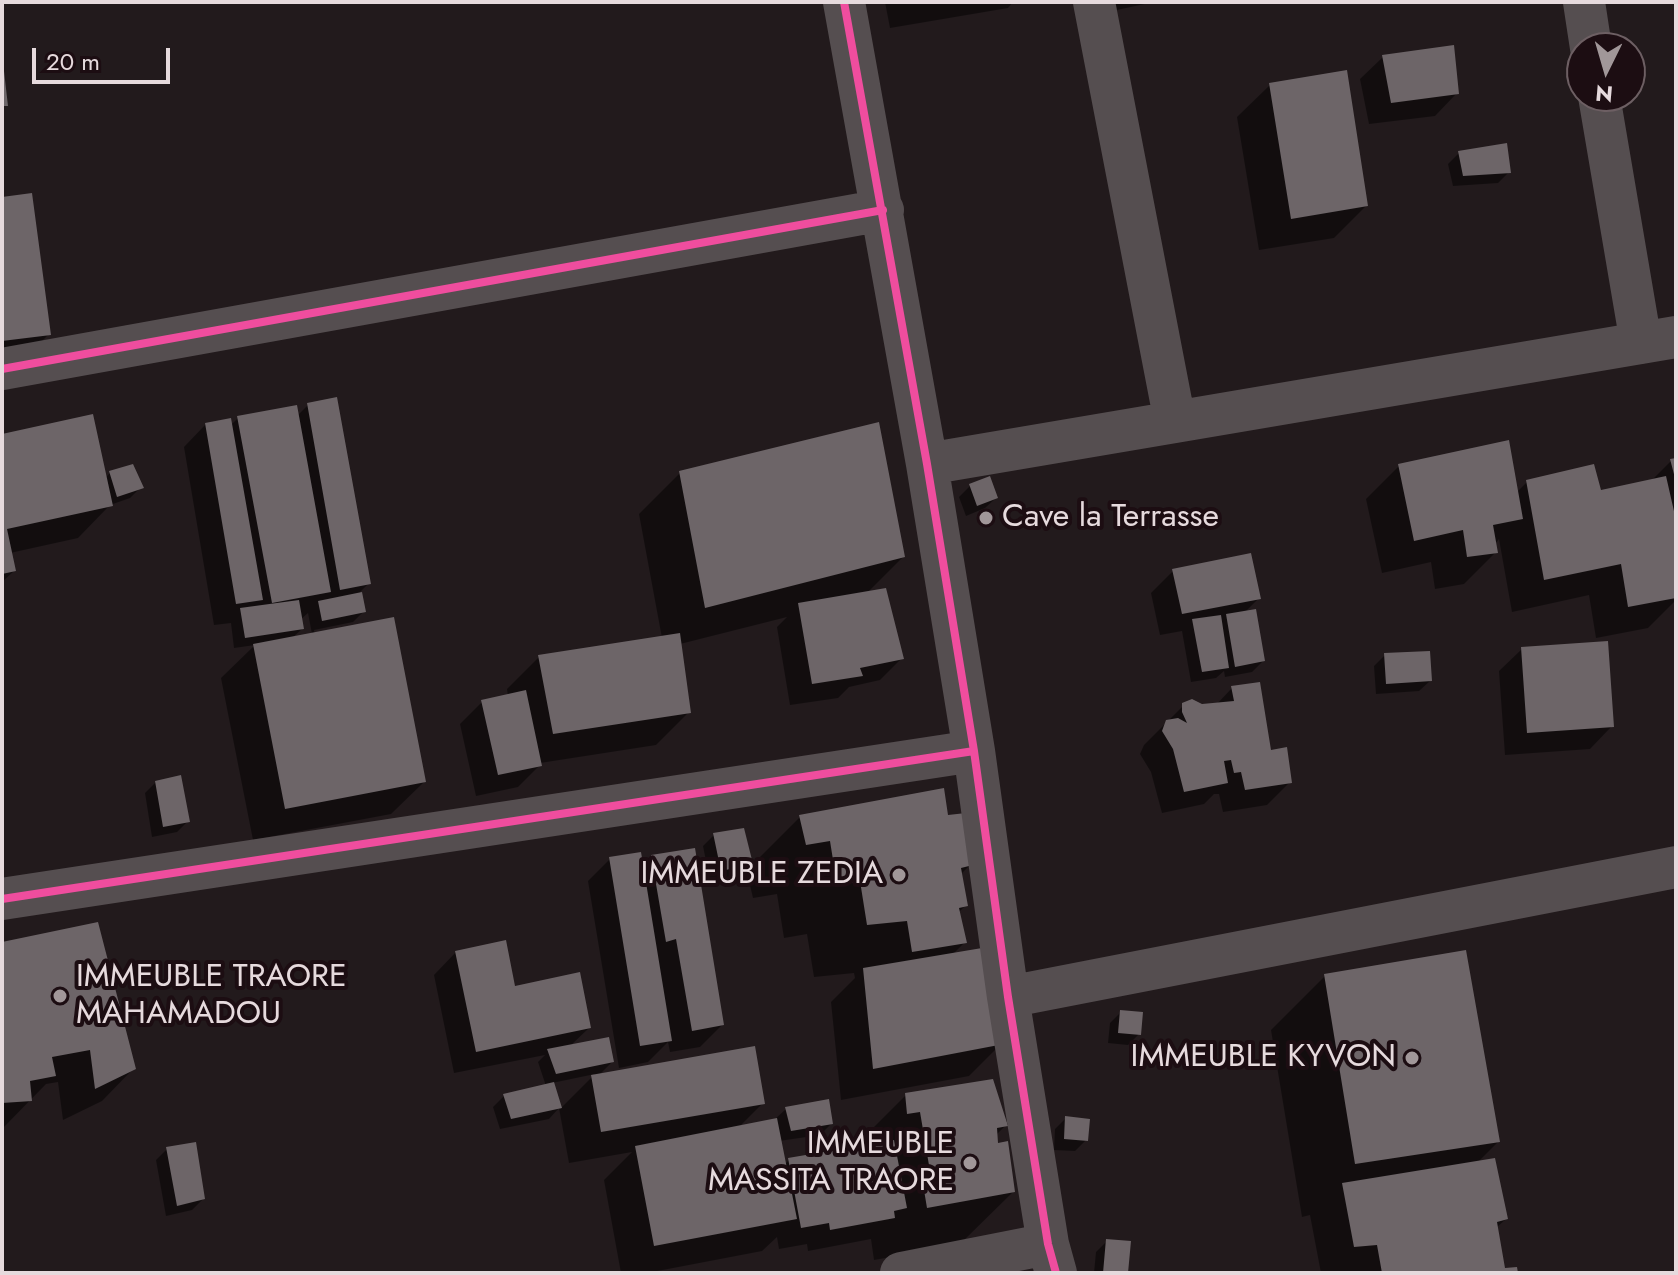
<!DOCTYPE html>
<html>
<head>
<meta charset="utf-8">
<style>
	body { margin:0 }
	#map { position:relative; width:1678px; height:1275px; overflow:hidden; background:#221a1c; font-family:Jost,sans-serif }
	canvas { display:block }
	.frame { position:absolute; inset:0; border:4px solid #e6dadd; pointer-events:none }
	.north { position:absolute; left:1566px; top:32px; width:80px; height:80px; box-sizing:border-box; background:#1c0d12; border:2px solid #6d5f63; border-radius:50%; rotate:185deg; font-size:22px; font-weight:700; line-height:32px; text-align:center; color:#e6dadd }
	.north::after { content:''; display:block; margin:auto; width:28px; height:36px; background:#a19799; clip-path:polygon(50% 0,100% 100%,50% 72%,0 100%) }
	.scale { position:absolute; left:32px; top:48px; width:138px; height:36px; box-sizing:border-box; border:4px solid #e6dadd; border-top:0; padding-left:10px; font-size:24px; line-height:28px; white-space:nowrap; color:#e6dadd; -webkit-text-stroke:6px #1c0d12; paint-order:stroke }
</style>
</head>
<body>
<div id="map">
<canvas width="1678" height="1275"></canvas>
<div class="frame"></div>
<div class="north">N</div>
<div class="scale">20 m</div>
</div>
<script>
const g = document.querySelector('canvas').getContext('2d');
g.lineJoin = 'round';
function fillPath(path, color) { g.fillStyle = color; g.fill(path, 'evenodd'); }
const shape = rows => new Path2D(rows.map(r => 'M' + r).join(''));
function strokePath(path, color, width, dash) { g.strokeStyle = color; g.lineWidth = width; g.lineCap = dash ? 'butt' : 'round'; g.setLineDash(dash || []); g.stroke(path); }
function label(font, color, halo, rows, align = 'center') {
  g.font = font + ' Jost,sans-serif'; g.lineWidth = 8; g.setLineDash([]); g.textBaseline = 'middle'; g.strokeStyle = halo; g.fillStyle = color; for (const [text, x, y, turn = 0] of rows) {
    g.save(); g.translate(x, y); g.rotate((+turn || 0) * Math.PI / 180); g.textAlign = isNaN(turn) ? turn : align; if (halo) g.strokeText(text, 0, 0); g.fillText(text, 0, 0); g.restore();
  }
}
const shadow = shape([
	[885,2,1013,2,1008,8,890,28],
	[1110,2,1154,2,1112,11],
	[1383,57,1457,93,1435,116,1369,124,1360,79],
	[1270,85,1366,206,1334,238,1259,250,1237,117],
	[1459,153,1509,172,1498,183,1453,186,1448,164],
	[2,199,49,334,8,375,2,376],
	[308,405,369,583,360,592,364,611,353,622,314,630,315,634,424,782,391,814,253,840,221,678,255,645,234,648,231,623,214,625,184,447,206,424,230,426,238,418,297,416],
	[308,613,312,634,292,638,302,629,300,620],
	[2,436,105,478,110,473,141,487,130,498,110,505,78,538,10,553,14,571,2,582],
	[1676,460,1676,600,1648,628,1596,638,1589,595,1512,612,1499,539,1495,544,1496,552,1464,584,1435,589,1431,562,1382,573,1366,499,1399,466,1516,493,1527,482,1600,492,1651,481,1671,461],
	[680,473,903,557,866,594,902,658,880,680,849,687,838,698,790,705,777,627,787,617,680,644,689,712,656,745,540,763,540,765,518,787,476,796,460,724,482,702,508,696,507,689,539,657,662,638,639,514],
	[970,486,996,498,985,508,966,516,959,497],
	[1173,571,1259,598,1245,612,1263,661,1252,672,1225,677,1224,671,1216,678,1191,682,1182,631,1160,635,1151,593],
	[1522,649,1612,726,1590,749,1505,755,1499,671],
	[1385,655,1430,681,1419,691,1376,694,1374,666],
	[1232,688,1269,752,1290,782,1267,805,1223,812,1219,794,1214,794,1204,804,1162,813,1151,772,1140,754,1144,745,1184,705,1202,706,1216,705],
	[156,782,188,821,177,832,152,837,145,793],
	[800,817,946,817,971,864,960,875,966,905,958,913,964,943,952,955,1002,1043,969,1076,841,1100,831,1002,855,978,854,973,814,977,807,934,784,938,777,894,753,898,746,868,740,875,710,881,703,846,714,835,742,831,751,866],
	[652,856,722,1025,700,1047,670,1052,668,1042,648,1062,619,1068,588,881,610,859,642,867],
	[2,944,134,1068,102,1101,63,1120,58,1082,46,1084,2,1129],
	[456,952,513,988,589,1028,570,1046,612,1062,598,1076,763,1103,738,1128,774,1120,786,1109,827,1101,831,1124,820,1135,779,1141,784,1165,789,1160,852,1149,906,1095,1006,1125,995,1136,1013,1192,959,1245,874,1260,871,1239,808,1251,807,1244,779,1249,777,1237,762,1251,647,1273,621,1273,604,1180,632,1152,569,1163,559,1108,549,1119,500,1129,493,1107,504,1096,546,1086,538,1062,545,1055,454,1073,434,975],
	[595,1074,560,1109,552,1083],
	[1325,976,1498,1142,1477,1163,1506,1219,1496,1228,1504,1270,1516,1273,1321,1273,1310,1215,1302,1217,1271,1030],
	[1121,1012,1139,1034,1128,1045,1108,1043,1110,1023],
	[1066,1118,1086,1140,1075,1151,1054,1150,1055,1129],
	[167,1149,203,1199,192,1210,166,1216,156,1160],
	[1107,1241,1126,1273,1094,1273,1096,1252]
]);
const building = shape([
	[1454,45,1459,94,1391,103,1382,55],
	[1347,70,1368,206,1291,219,1269,83],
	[2,71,4,71,8,106,2,106],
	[1507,143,1511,173,1463,176,1458,151],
	[32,193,51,335,2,341,2,197],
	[337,397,371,584,340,590,307,403],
	[297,405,331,592,272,603,237,416],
	[93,414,113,506,7,529,16,571,2,574,2,434],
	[231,418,263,600,236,604,205,423],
	[879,422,905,557,705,608,679,471],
	[1509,440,1523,519,1493,525,1498,553,1467,557,1463,530,1414,541,1398,464],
	[1676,458,1676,478,1675,478,1670,459],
	[133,464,144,488,117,497,109,471],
	[1594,464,1601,490,1666,476,1676,520,1676,552,1674,553,1676,563,1676,598,1628,607,1621,564,1544,580,1526,480],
	[990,476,998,498,977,506,969,484],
	[1251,553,1261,599,1182,614,1172,569],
	[886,588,904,659,860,668,863,676,812,684,798,603],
	[362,592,366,612,322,621,318,601],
	[299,600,304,629,245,638,240,608],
	[1256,609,1265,661,1235,667,1226,614],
	[1221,615,1229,668,1202,672,1192,619],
	[394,617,426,782,285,809,253,644],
	[680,633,691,713,553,734,538,655],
	[1608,641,1614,727,1527,733,1521,647],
	[1430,651,1432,681,1386,684,1384,653],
	[1260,682,1271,750,1287,747,1292,783,1245,790,1241,772,1234,773,1231,760,1224,761,1228,783,1184,792,1173,749,1162,731,1166,720,1178,718,1187,723,1182,712,1182,703,1192,699,1202,704,1234,701,1231,686],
	[526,690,542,766,498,775,481,700],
	[181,775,190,822,163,827,155,781],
	[944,788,948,815,966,813,973,865,961,868,968,906,959,908,967,943,912,952,907,921,867,925,860,881,837,885,830,841,806,845,799,815],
	[744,828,753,864,721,871,713,833],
	[695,848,724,1025,692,1031,676,939,666,942,651,855],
	[641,852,672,1041,640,1046,609,857],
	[98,922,136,1069,95,1089,90,1050,52,1057,56,1076,30,1081,32,1101,2,1103,2,942],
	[506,940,515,986,580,972,591,1028,476,1052,455,951],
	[988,947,1004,1044,873,1069,863,968],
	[1466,950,1500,1142,1355,1164,1324,974],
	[1120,1010,1143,1012,1141,1035,1118,1033],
	[609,1037,614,1062,556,1074,547,1049],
	[755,1046,765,1104,601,1132,591,1075],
	[993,1079,1008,1126,997,1128,998,1143,1008,1141,1015,1192,927,1208,923,1184,932,1183,920,1112,907,1114,905,1093],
	[554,1082,562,1108,511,1119,503,1094],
	[829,1099,833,1124,791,1131,785,1107],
	[1065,1116,1090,1119,1088,1141,1064,1139],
	[777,1118,797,1219,654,1246,635,1146],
	[894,1140,907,1208,894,1211,895,1218,830,1230,829,1223,801,1228,788,1158],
	[196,1142,205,1199,177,1206,166,1147],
	[1495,1158,1508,1219,1497,1222,1505,1268,1517,1267,1518,1273,1382,1273,1377,1245,1354,1247,1342,1183],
	[1106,1239,1131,1241,1128,1273,1103,1273]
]);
const street = shape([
	[844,2,927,464,974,751,1008,997,1048,1244,1056,1273],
	[1094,2,1175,422],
	[1584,2,1591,48],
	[1599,96,1641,343],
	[2,369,883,210],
	[927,464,1676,337],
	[2,899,974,751],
	[1008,997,1676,867],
	[901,1273,1048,1244]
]);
const cycleway = shape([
	[844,2,927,464,974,751,1008,997,1048,1244,1056,1273],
	[2,369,883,210],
	[2,899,974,751]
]);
const markers = [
	[986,518,8,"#a19799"],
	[899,875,8,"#a19799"],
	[60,996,8,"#a19799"],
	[1412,1058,8,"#a19799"],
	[970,1163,8,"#a19799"]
];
const poiNames = [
	["Cave la Terrasse",1002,518,"left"],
	["IMMEUBLE ZEDIA",883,875],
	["IMMEUBLE TRAORE",76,978,"left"],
	["MAHAMADOU",76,1015,"left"],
	["IMMEUBLE KYVON",1396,1058],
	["IMMEUBLE",954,1145],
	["MASSITA TRAORE",954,1182]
];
fillPath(shadow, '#0007');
fillPath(building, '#6d6568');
strokePath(street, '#554e50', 42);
strokePath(cycleway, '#ef4d9e', 8);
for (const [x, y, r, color] of markers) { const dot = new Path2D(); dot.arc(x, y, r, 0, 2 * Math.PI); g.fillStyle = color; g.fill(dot); strokePath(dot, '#1c0d12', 3); }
label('32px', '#e6dadd', '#1c0d12', poiNames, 'right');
</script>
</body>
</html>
